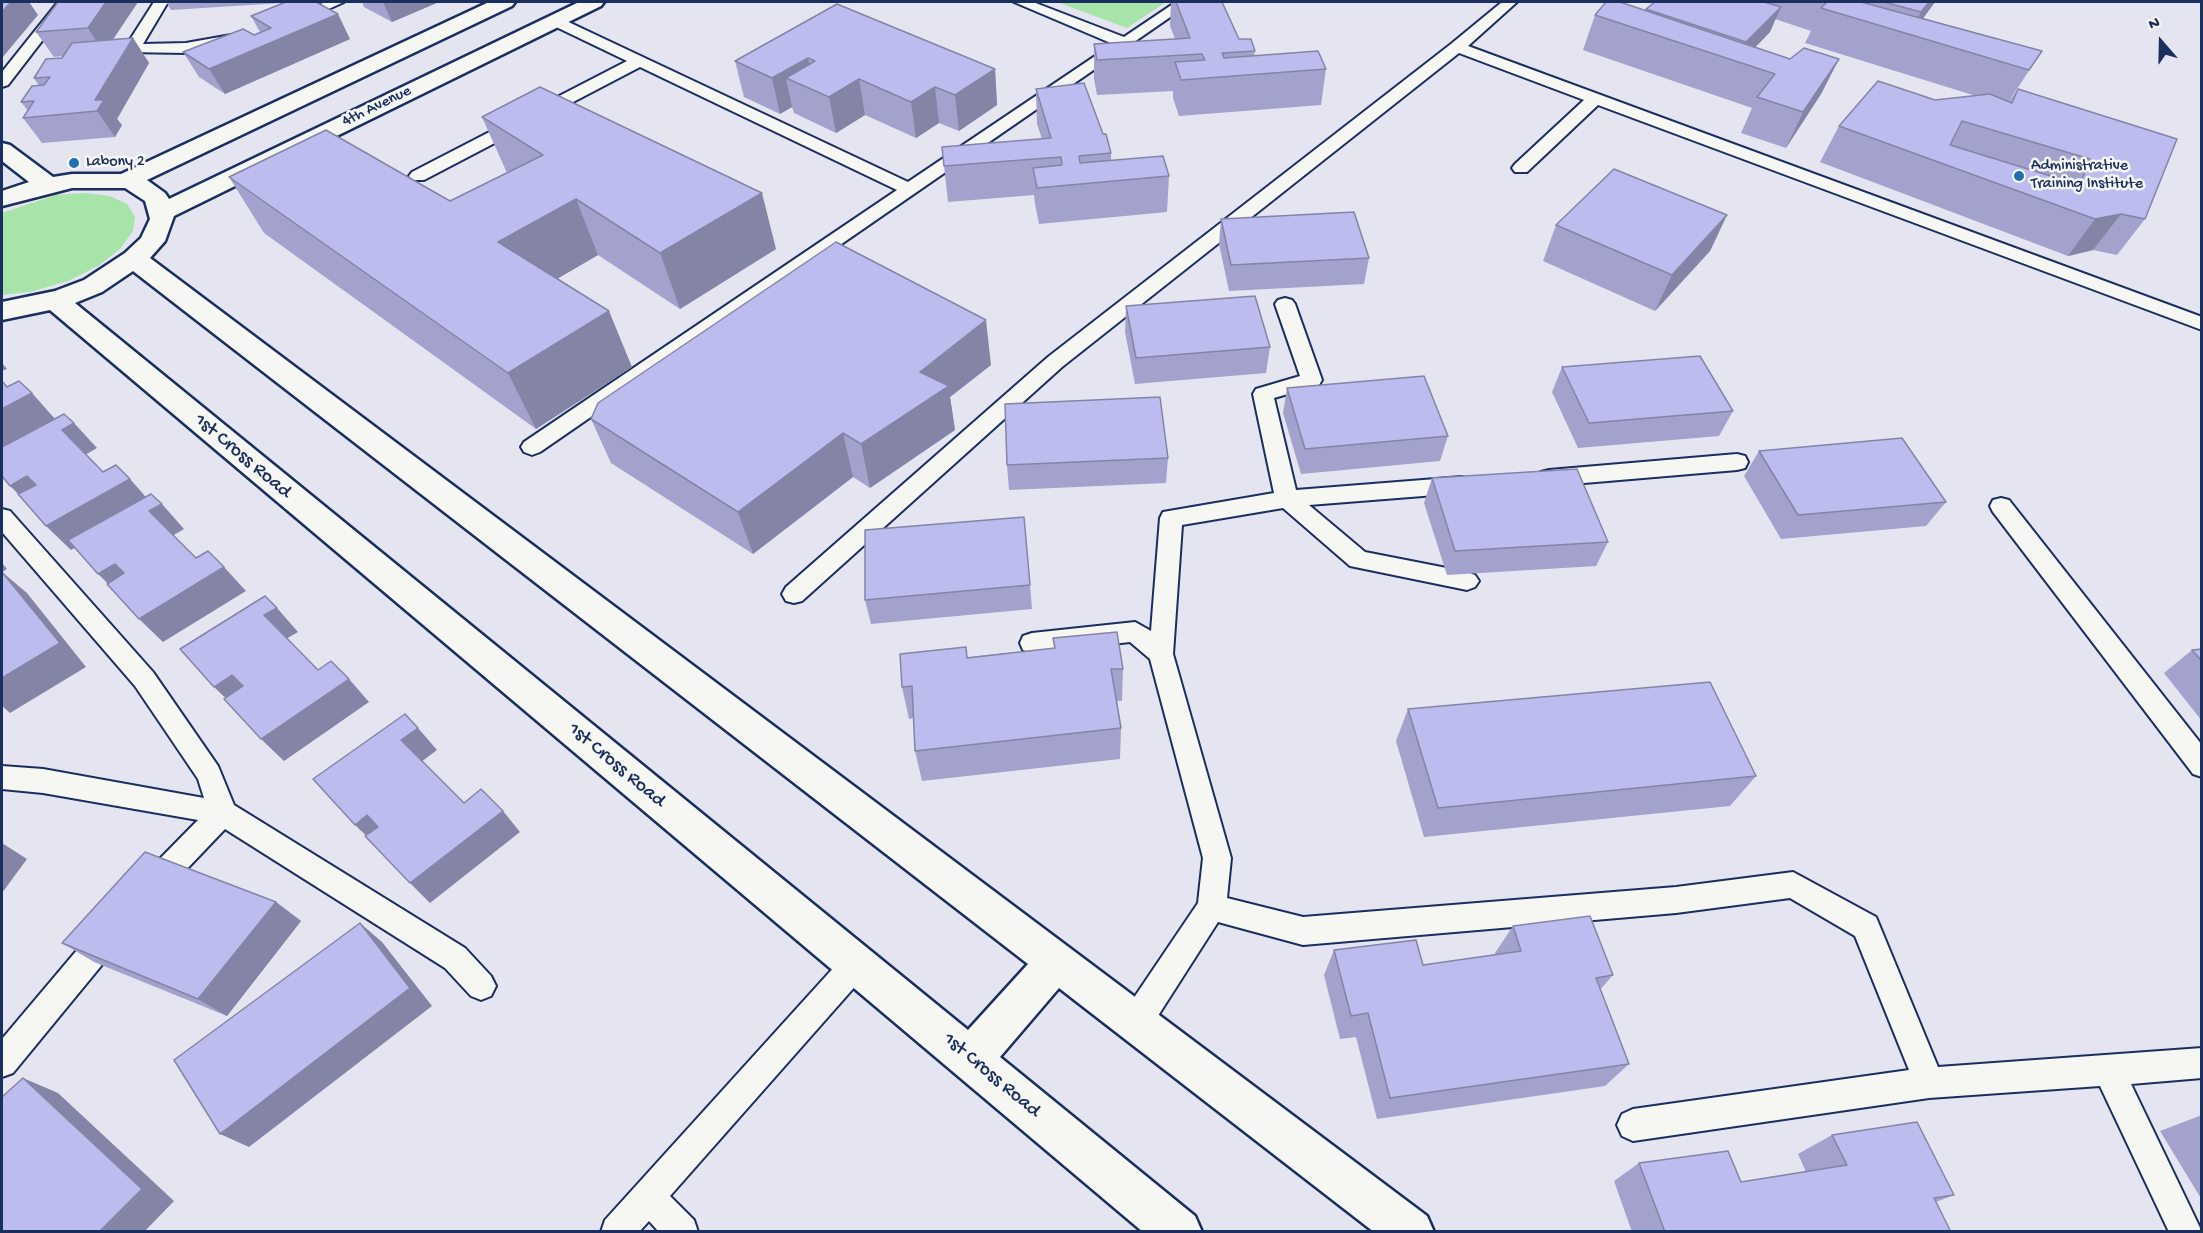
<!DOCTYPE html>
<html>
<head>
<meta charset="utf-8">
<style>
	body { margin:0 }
	#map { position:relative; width:2203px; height:1233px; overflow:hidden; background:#e5e5f1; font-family:"Gochi Hand",sans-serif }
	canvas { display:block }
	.frame { position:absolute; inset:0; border:3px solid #1b2f5e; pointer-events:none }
	.north { position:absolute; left:2131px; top:12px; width:60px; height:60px; -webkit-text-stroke:4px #f6f6f2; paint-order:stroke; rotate:340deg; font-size:16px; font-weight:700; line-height:24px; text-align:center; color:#1b2f5e }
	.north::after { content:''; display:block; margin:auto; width:21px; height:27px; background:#1b2f5e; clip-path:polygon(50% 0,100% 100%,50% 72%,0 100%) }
</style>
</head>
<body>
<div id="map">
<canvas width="2203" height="1233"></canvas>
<div class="frame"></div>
<div class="north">N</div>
</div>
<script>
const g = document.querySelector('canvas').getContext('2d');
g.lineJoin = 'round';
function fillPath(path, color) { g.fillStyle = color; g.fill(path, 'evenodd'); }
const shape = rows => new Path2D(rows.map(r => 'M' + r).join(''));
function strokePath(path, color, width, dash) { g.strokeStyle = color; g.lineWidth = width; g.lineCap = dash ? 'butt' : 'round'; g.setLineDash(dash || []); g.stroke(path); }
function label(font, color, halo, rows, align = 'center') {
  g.font = font + ' "Gochi Hand",sans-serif'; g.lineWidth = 5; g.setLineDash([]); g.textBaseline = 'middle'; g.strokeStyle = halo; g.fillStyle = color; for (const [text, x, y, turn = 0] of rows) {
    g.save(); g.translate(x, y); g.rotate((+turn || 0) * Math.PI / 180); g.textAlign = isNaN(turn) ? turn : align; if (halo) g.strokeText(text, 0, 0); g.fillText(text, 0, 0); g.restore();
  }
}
const green = shape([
	[1057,2,1166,2,1127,28],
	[85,193,110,196,127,204,135,217,133,231,120,249,98,266,68,281,30,292,2,295,2,213,55,195]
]);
const lane = shape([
	[58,2,72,2,8,85,2,87,2,72,58,2],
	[154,2,168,2,143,44,186,43,231,35,239,40,231,45,186,53,126,52,124,49,154,2],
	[325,2,344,2,300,22,290,22,287,19,325,2],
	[1014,2,1033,2,1124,37,1176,2,1192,2,540,452,532,455,524,452,521,447,524,442,897,190,640,67,424,180,412,180,409,176,412,172,627,61,550,24,547,21,550,18,560,18,908,182,1113,44,1014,2],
	[1502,2,1517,2,1468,46,2202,317,2202,330,1598,105,1527,172,1515,172,1512,168,1515,164,1584,100,1459,53,1062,367,802,601,794,603,786,601,782,594,786,587,1048,357,1451,44,1502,2],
	[1285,298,1292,300,1295,304,1322,380,1319,385,1274,398,1296,490,1461,477,1469,479,1472,485,1469,491,1461,493,1309,505,1365,552,1467,572,1475,575,1479,581,1475,587,1467,590,1350,566,1283,508,1182,525,1173,654,1231,858,1227,898,1303,917,1676,887,1793,872,1876,917,1938,1067,2202,1048,2202,1078,2131,1084,2202,1232,2169,1232,2100,1086,1929,1098,1633,1141,1622,1136,1617,1125,1622,1114,1633,1109,1909,1070,1855,936,1790,898,1676,913,1303,945,1218,922,1147,1033,1136,1037,1125,1033,1121,1022,1125,1011,1198,903,1203,858,1150,659,1130,642,1032,653,1023,650,1020,643,1023,636,1032,633,1135,622,1151,631,1160,518,1163,512,1274,493,1253,394,1256,389,1300,376,1275,304,1278,300,1285,298],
	[1737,454,1745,456,1748,462,1745,468,1737,470,1549,486,1541,484,1538,478,1541,472,1549,470,1737,454],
	[2001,498,2009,500,2202,745,2202,777,2193,774,1993,512,1990,506,1993,500,2001,498],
	[2,509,10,511,153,672,218,766,234,805,465,948,491,976,496,986,491,996,481,1000,471,996,445,968,225,829,162,895,152,899,142,895,138,886,142,877,198,820,43,793,2,789,2,766,43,769,204,798,198,779,135,686,2,532,2,509],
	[109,920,119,924,123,934,119,944,13,1073,2,1077,2,1039,99,924,109,920],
	[856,950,866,954,871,964,866,974,670,1196,694,1220,698,1232,659,1232,649,1221,639,1232,601,1232,605,1220,846,954,856,950]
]);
const secondary = shape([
	[489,2,515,2,512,6,147,180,165,193,169,199,579,2,604,2,601,6,174,216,165,241,150,258,1427,1216,1434,1232,1374,1232,1059,988,1000,1057,1195,1216,1202,1232,1143,1232,50,310,2,320,2,302,55,291,84,280,125,253,141,238,150,219,145,201,125,188,72,188,2,206,2,191,29,182,2,161,2,143,10,145,53,177,72,174,121,174,489,2],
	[133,271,1028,964,968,1030,75,303,102,292,133,271]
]);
const wall = shape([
	[58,2,138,2,113,39,133,38,149,63,117,119,122,125,115,137,42,143,23,118,28,111,21,102,39,86,34,78,63,56,54,57,36,32],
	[166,2,316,2,350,39,225,94,199,77,183,52,254,35,260,32,251,16,282,3,171,10],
	[362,2,439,2,392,22,364,7],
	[1171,2,1222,2,1239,39,1255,51,1254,56,1326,69,1321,105,1179,116,1173,98,1173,91,1097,95,1094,79,1094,44,1175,39,1170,26],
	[1655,2,1935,2,1923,18,2042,51,2009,101,2018,89,2177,139,2145,219,2117,255,2093,250,2068,256,1820,162,1839,126,1935,100,1976,96,1805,43,1811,31,1775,19,1770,32,1755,47,1790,59,1839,59,1821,94,1786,148,1741,133,1752,108,1583,50,1595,15,1645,10,1646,9],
	[837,4,995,69,997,105,959,131,939,123,916,138,865,115,836,133,794,113,792,107,780,114,744,97,735,61],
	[1036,89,1103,134,1111,153,1111,161,1169,176,1167,212,1039,224,1035,204,1034,195,948,202,944,166,1042,139,1037,124],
	[482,117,776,249,680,309,598,255,557,279,632,367,536,429,264,233,229,177,450,201,507,173],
	[1727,215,1710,251,1655,311,1543,261,1556,225],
	[1221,219,1369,258,1364,284,1229,291,1219,244],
	[1126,306,1270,347,1266,373,1135,384,1125,332],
	[991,365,950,397,955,430,870,488,853,477,753,554,611,463,591,419],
	[1562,367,1733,411,1719,436,1578,448,1552,392],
	[1287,388,1448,436,1440,461,1301,474,1283,413],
	[1759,451,1946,502,1926,526,1781,539,1744,476],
	[1168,458,1166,483,1009,490,1007,465],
	[1432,478,1608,542,1596,566,1447,575,1424,503],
	[1030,585,1032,609,871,624,865,600],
	[1053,638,1123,669,1122,701,1117,701,1121,728,1120,759,922,781,915,751,914,718,909,719,902,687,968,657,1054,648],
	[2202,649,2202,721,2164,673,2192,650],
	[1408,709,1756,776,1730,806,1424,837,1396,741],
	[276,902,301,921,227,1016,94,962,62,943],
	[1513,926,1613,975,1600,990,1629,1064,1605,1086,1377,1119,1356,1037,1340,1039,1324,975,1334,950,1423,965,1496,955,1495,953],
	[2202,1115,2202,1200,2160,1131],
	[1832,1135,1954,1195,1936,1202,1951,1232,1632,1232,1614,1181,1639,1163,1741,1182,1806,1172,1798,1154]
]);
const shadedWall = shape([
	[11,2,29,2,38,15,2,58,2,12],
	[106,2,138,2,104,53,88,28],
	[383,2,439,2,392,22],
	[1929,2,1935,2,1911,35,1909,34,1921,12],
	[1781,7,1770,32,1740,63,1738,62,1746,42],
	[338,14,350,39,225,94,209,69],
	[133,38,149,63,117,119,122,125,115,137,97,111,95,100],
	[808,58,814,90,786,78,792,107,780,114,772,78],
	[1839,59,1821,94,1786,148,1803,112],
	[995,69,997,105,959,131,955,95],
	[859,79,865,115,836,133,829,97],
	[935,87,939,123,916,138,911,102],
	[762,193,776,249,680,309,660,253],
	[576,199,598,255,524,298,498,242],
	[2121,214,2093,250,2068,256,2095,219],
	[1727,215,1710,251,1655,311,1672,275],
	[609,311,632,367,536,429,508,373],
	[986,320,991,365,950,397,955,430,870,488,861,444,920,372],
	[2,363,7,369,2,371],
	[32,393,55,419,2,447,2,409],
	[74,423,97,448,85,455,62,430],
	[843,433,853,477,753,554,738,512],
	[27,476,52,501,35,510,10,486],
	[130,479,152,504,71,550,46,526],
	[162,504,184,529,172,536,149,511],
	[2,563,7,569,2,572,27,593,86,667,10,713,2,706],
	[115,564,139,588,123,598,98,574],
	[224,567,246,591,163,642,139,619],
	[277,608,298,632,286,639,264,615],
	[232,675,255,698,238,710,214,687],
	[349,679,369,702,284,761,261,739],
	[418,728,437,750,421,762,401,740],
	[503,811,520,832,430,903,410,883],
	[367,815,388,836,376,845,355,825],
	[2,843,27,859,2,893],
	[276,902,301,921,227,1016,198,999],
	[360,923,382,942,432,1006,249,1147,220,1134],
	[23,1078,58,1093,174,1201,144,1232,99,1232]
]);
const building = shape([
	[2,2,11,2,2,12,2,2],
	[58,2,106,2,88,28,36,32,58,2],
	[286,2,316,2,338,14,209,69,183,52,243,29,254,35,271,28,251,16,286,2],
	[1176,2,1222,2,1239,39,1251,39,1255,51,1222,53,1224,58,1318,51,1326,69,1181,80,1175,62,1205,60,1202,54,1097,60,1094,44,1190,38,1176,2],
	[1606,2,1620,2,1790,59,1804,48,1839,59,1803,112,1757,97,1775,74,1595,15,1606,2],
	[1655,2,1764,2,1781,7,1746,42,1646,9,1655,2],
	[1827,2,1861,2,2042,51,2029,70,1821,8,1827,2],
	[1884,2,1929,2,1921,12,1884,2],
	[837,4,995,69,955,95,935,87,911,102,859,79,829,97,786,78,815,61,808,58,772,78,735,61,837,4],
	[133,38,95,100,104,100,97,111,23,118,34,101,21,102,32,86,44,85,50,77,34,78,46,59,62,58,72,43,133,38],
	[1878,81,1935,100,1990,94,2012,103,2018,89,2177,139,2145,219,2121,214,2095,219,1839,126,1878,81],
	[1962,121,2090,159,2080,185,1950,145,1962,121],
	[1084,83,1103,134,1106,134,1111,153,1079,156,1080,163,1163,156,1169,176,1037,188,1033,168,1062,165,1061,157,944,166,942,147,1051,138,1036,89,1084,83],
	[540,87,762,193,660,253,576,199,498,242,609,311,508,373,229,177,326,130,450,201,543,155,482,117,540,87],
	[1614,169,1727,215,1672,275,1556,225,1614,169],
	[1354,212,1369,258,1231,265,1221,219,1354,212],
	[836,242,986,320,920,372,949,386,861,444,843,433,738,512,591,419,598,403,836,242],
	[1255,296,1270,347,1136,358,1126,306,1255,296],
	[1700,356,1733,411,1589,423,1562,367,1700,356],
	[1424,376,1448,436,1305,449,1287,388,1424,376],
	[2,381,7,387,19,381,32,393,2,409,2,381],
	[1160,397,1168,458,1007,465,1005,404,1160,397],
	[64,414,74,423,62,430,103,472,116,465,130,479,46,526,18,494,36,485,27,476,10,486,2,476,2,447,64,414],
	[1902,438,1946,502,1798,515,1759,451,1902,438],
	[1577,469,1608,542,1455,551,1432,478,1577,469],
	[151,494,162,504,149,511,196,558,208,551,224,567,139,619,107,584,124,573,115,564,98,574,68,540,151,494],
	[1024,517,1030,585,865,600,865,530,1024,517],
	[2,572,60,643,2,678,2,572],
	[265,596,277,608,264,615,318,670,331,661,349,679,261,739,224,699,243,686,232,675,214,687,180,649,265,596],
	[1117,632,1123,669,1111,669,1121,728,915,751,912,686,902,687,900,654,966,647,967,658,1055,648,1053,638,1117,632],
	[2202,649,2202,661,2192,650,2202,649],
	[1710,682,1756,776,1438,808,1408,709,1710,682],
	[405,714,418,728,401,740,464,803,481,789,503,811,410,883,365,836,378,827,367,815,355,825,313,779,405,714],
	[145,852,276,902,198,999,62,943,145,852],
	[1590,916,1613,975,1596,978,1629,1064,1390,1098,1368,1013,1351,1016,1334,950,1416,940,1423,965,1521,951,1513,926,1590,916],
	[360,923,410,988,220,1134,174,1060,360,923],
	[23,1078,142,1189,99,1232,2,1232,2,1097,23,1078],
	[1917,1122,1954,1195,1934,1198,1951,1232,1665,1232,1639,1163,1728,1151,1741,1182,1847,1165,1832,1135,1917,1122]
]);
const markers = [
	[74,163,6,"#1f6fb2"],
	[2019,176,6,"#1f6fb2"]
];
const farStreetnames = [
	["4th Avenue",377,107,-26]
];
const farPoinames = [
	["Labony 2",86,163],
	["Administrative",2031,167],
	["Training Institute",2031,185]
];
const streetNames = [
	["1st Cross Road",242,457,40],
	["1st Cross Road",616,766,40],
	["1st Cross Road",991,1076,40]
];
fillPath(green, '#a8e3a9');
strokePath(lane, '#1b2f5e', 4);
strokePath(secondary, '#1b2f5e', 5);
fillPath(lane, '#f6f6f2');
fillPath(secondary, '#f6f6f2');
fillPath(wall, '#a2a2cd');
fillPath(shadedWall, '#8484a7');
fillPath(building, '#bcbcee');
strokePath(building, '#8484a7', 1.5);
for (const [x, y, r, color] of markers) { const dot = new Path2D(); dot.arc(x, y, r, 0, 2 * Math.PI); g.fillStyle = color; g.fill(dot); strokePath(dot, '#f6f6f2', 2); }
label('16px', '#1b2f5e', '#f6f6f2', farStreetnames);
label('16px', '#1b2f5e', '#f6f6f2', farPoinames, 'left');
label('20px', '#1b2f5e', '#f6f6f2', streetNames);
</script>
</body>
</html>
